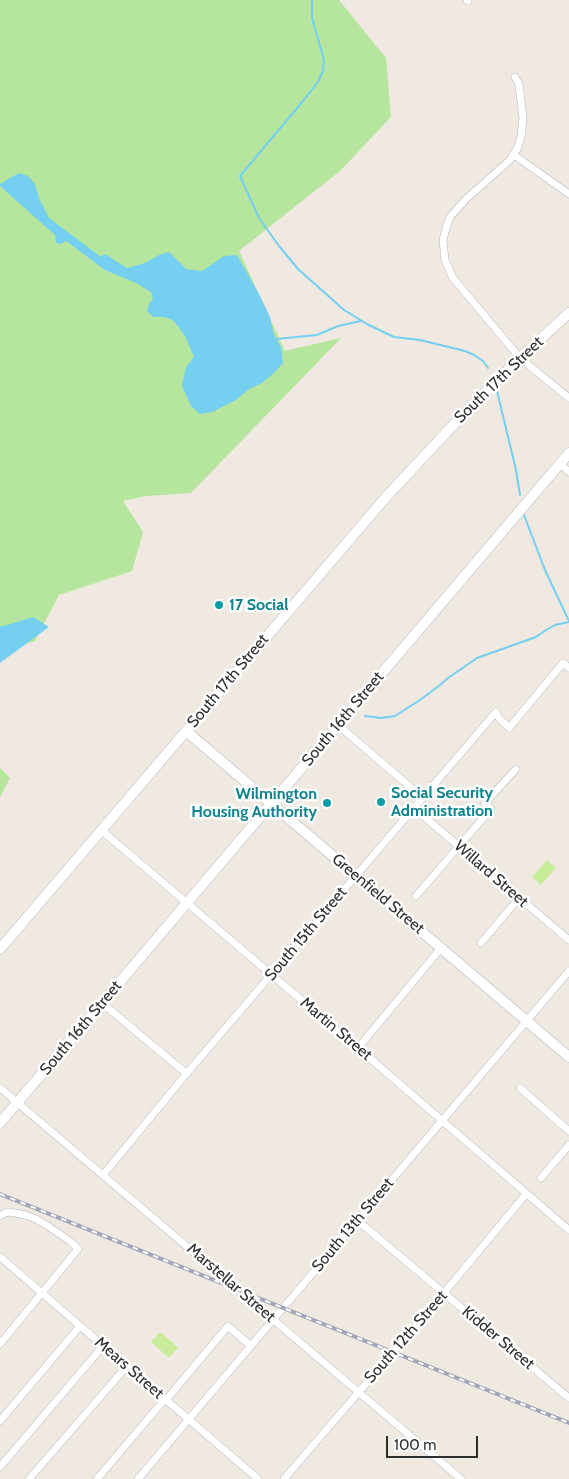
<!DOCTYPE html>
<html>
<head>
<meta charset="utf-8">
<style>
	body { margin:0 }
	#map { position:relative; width:569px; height:1479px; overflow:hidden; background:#efe9e1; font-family:Cabin,sans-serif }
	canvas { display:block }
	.scale { position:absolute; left:386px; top:1436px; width:92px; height:22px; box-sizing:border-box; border:2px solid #2e2e2e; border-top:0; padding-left:6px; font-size:15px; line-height:18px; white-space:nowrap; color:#2e2e2e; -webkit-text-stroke:4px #fff; paint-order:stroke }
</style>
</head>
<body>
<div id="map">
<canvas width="569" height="1479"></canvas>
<div class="scale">100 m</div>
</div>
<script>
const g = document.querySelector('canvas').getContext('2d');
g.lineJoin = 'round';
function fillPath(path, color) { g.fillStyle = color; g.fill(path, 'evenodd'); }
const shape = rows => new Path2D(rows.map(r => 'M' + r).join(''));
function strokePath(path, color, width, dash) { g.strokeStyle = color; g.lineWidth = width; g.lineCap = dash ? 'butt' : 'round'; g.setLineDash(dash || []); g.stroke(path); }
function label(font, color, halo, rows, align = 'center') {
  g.font = font + ' Cabin,sans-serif'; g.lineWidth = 5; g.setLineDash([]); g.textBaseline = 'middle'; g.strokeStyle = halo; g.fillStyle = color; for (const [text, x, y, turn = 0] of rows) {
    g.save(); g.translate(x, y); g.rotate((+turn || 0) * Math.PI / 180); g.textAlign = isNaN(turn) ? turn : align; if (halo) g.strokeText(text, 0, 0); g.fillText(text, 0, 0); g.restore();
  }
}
const green = shape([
	[0,0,339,0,386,58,391,117,340,171,239,251,285,351,341,338,191,493,146,496,123,501,143,532,132,571,59,595,35,641,0,651],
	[0,768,10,778,0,797]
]);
const pitch = shape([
	[547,860,556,868,541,885,532,877],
	[160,1332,178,1347,169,1358,151,1342]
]);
const water = shape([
	[19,173,28,176,35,184,39,198,49,218,101,257,105,254,127,268,145,263,159,255,169,252,186,269,202,271,224,256,237,255,259,294,270,317,274,335,281,347,283,363,274,373,262,383,249,389,236,400,212,412,200,414,191,406,182,386,186,367,194,357,185,336,174,321,165,317,153,317,147,311,149,304,153,299,151,292,136,283,105,270,66,241,61,244,56,243,55,235,0,186,0,184],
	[33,617,49,627,0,663,0,626,4,626]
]);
const stream = shape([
	[312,0,312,18,324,60,323,71,318,82,303,101,240,176,259,218,279,246,298,269,344,310,367,324,394,337,420,340,465,351,474,355,483,361,488,368],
	[276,339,317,335,338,326,361,321],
	[497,391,516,470,520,495],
	[524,515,545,570,569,621],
	[365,716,381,718,395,716,420,700,440,685,448,678,477,658,536,637,546,630,555,625,569,622]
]);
const street = shape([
	[467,0,468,1],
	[515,77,519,84,523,118,521,137,517,149,510,160,466,199,450,217,446,228,443,240,445,260,453,278,520,358,569,398],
	[514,155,569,194],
	[560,464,569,472],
	[338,725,423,798],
	[414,808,569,940],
	[101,830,358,1048,569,1230],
	[416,896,491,809,485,803,516,769],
	[481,943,519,898],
	[102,1003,187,1074],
	[358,1048,441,948],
	[0,1088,461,1479],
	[520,1088,569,1131],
	[103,1175,187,1073,496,712,499,718,509,728,563,663,569,668],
	[541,1178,569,1145],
	[0,1216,5,1213,9,1212,25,1215,36,1219,48,1226,71,1242,78,1249,0,1344],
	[357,1220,569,1398],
	[0,1257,258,1479],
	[166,1400,228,1326,251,1346],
	[0,1421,80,1326],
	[0,1467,103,1346],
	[29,1479,127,1366],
	[97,1479,165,1399],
	[138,1479,569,971],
	[284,1479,444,1293,526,1194]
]);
const secondary = shape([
	[186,731,569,1057],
	[0,949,386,497,472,405,520,358,569,313],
	[0,1123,569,453]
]);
const rail = shape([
	[0,1194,569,1423]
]);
const markers = [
	[219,605,5,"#0f9aa8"],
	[381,802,5,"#0f9aa8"],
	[327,803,5,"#0f9aa8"]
];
const streetNames = [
	["South 17th Street",499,380,-44],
	["South 17th Street",228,681,-50],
	["South 16th Street",343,719,-50],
	["Willard Street",491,874,41],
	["Greenfield Street",378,894,40],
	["South 15th Street",306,934,-50],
	["South 16th Street",81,1028,-50],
	["Martin Street",336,1029,40],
	["South 13th Street",353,1225,-50],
	["Marstellar Street",231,1283,41],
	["South 12th Street",406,1337,-49],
	["Kidder Street",498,1338,40],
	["Mears Street",129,1368,41]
];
const cultureNames = [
	["17 Social",229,605],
	["Social Security",391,793],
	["Administration",391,811],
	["Wilmington",317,794,"right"],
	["Housing Authority",317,812,"right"]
];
fillPath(green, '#b6e59e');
fillPath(pitch, '#c9ec9a');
fillPath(water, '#75cff0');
strokePath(stream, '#75cff0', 2);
strokePath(street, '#b4b7c1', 8);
strokePath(secondary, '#b4b7c1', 11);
strokePath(street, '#fff', 7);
strokePath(secondary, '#fff', 10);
strokePath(rail, '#a3a6b8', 4);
strokePath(rail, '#fff', 2, [5.5]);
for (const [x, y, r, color] of markers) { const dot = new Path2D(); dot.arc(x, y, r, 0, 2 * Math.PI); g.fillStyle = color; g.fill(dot); strokePath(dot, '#fff', 2); }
label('16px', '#2e2e2e', '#fff', streetNames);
label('bold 16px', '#0d838f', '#fff', cultureNames, 'left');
</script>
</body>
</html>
